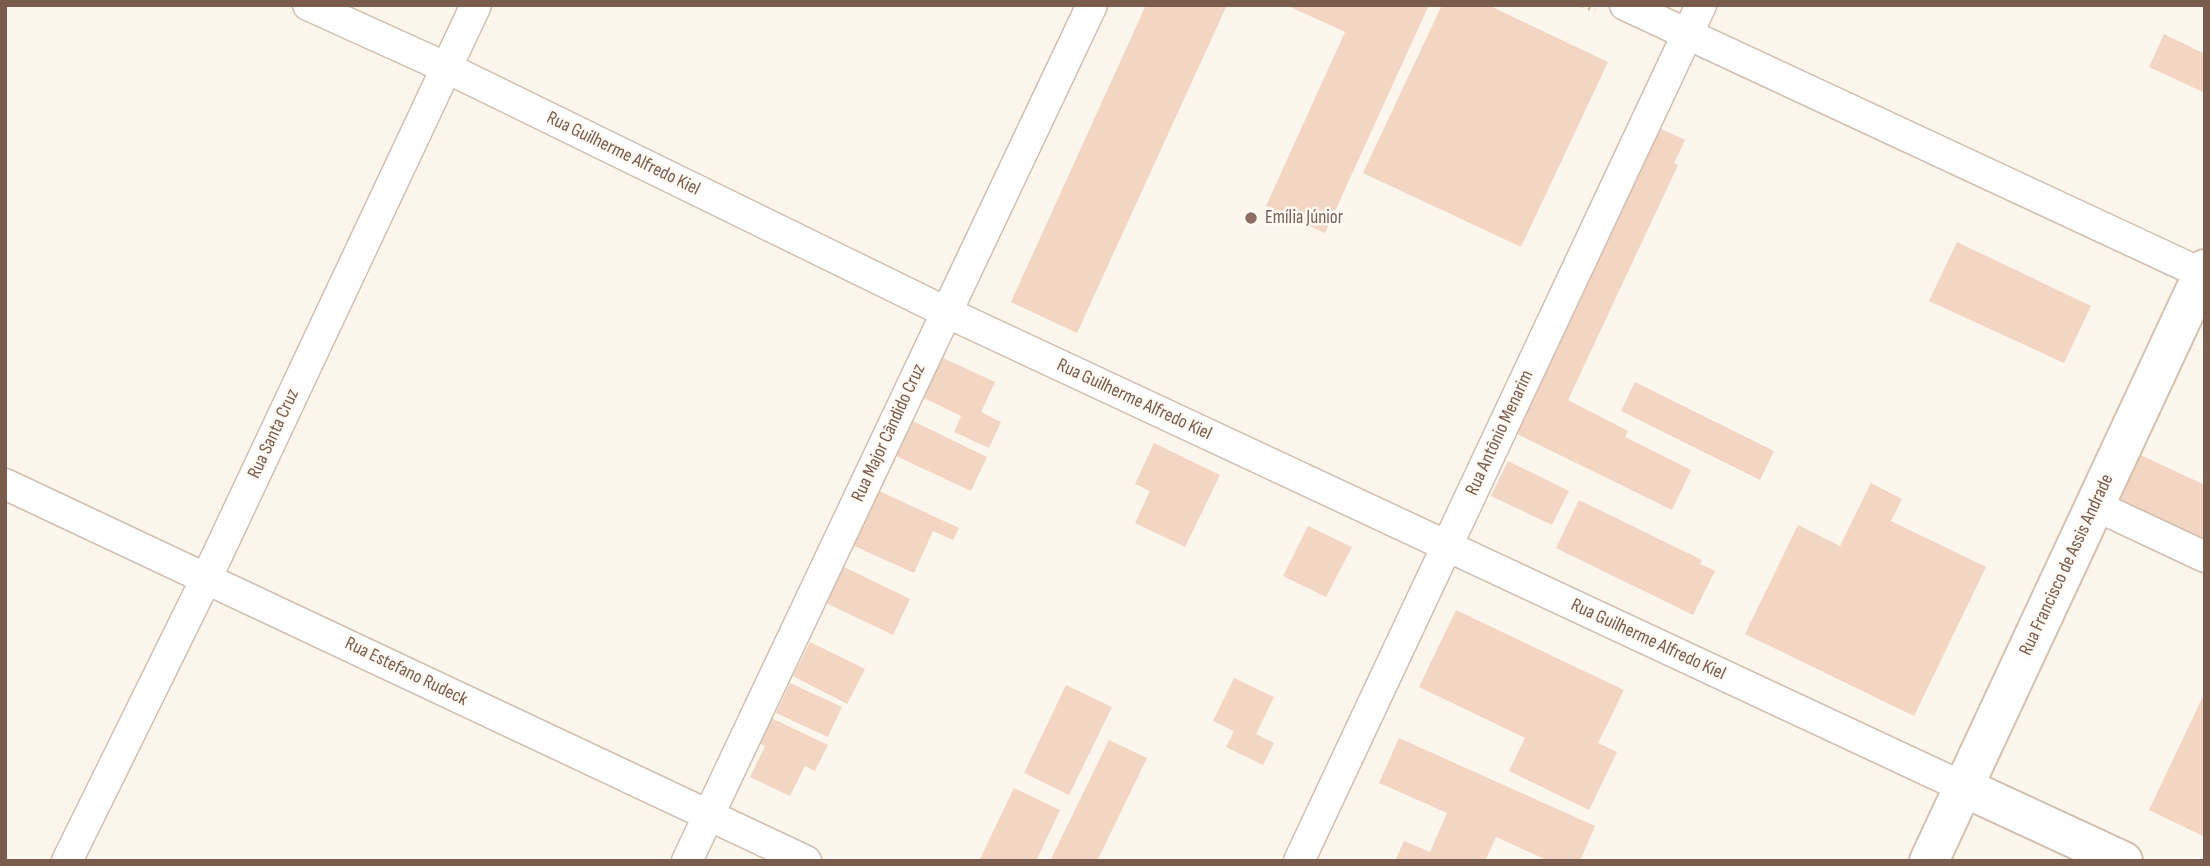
<!DOCTYPE html>
<html>
<head>
<meta charset="utf-8">
<style>
	body { margin:0 }
	#map { position:relative; width:2210px; height:866px; overflow:hidden; background:#fdf6ec; font-family:"Sofia Sans Condensed",sans-serif }
	canvas { display:block }
	.frame { position:absolute; inset:0; border:7px solid #7a5c4d; pointer-events:none }
</style>
</head>
<body>
<div id="map">
<canvas width="2210" height="866"></canvas>
<div class="frame"></div>
</div>
<script>
const g = document.querySelector('canvas').getContext('2d');
g.lineJoin = 'round';
function fillPath(path, color) { g.fillStyle = color; g.fill(path, 'evenodd'); }
const shape = rows => new Path2D(rows.map(r => 'M' + r).join(''));
function strokePath(path, color, width, dash) { g.strokeStyle = color; g.lineWidth = width; g.lineCap = dash ? 'butt' : 'round'; g.setLineDash(dash || []); g.stroke(path); }
function label(font, color, halo, rows, align = 'center') {
  g.font = font + ' "Sofia Sans Condensed",sans-serif'; g.lineWidth = 5; g.setLineDash([]); g.textBaseline = 'middle'; g.strokeStyle = halo; g.fillStyle = color; for (const [text, x, y, turn = 0] of rows) {
    g.save(); g.translate(x, y); g.rotate((+turn || 0) * Math.PI / 180); g.textAlign = isNaN(turn) ? turn : align; if (halo) g.strokeText(text, 0, 0); g.fillText(text, 0, 0); g.restore();
  }
}
const building = shape([
	[1146,5,1227,5,1077,333,1011,302],
	[1286,5,1429,5,1325,233,1266,206,1345,32],
	[1442,5,1488,5,1608,62,1521,247,1363,173],
	[2164,34,2205,54,2205,93,2149,67],
	[1657,127,1685,140,1674,163,1678,165,1568,400,1628,431,1625,437,1691,470,1672,510,1513,432],
	[1957,242,2091,306,2064,363,1929,301],
	[941,357,995,382,981,412,1001,422,989,448,954,432,961,416,922,397],
	[1635,382,1774,451,1760,480,1621,411],
	[913,421,987,457,971,491,896,456],
	[1154,443,1220,475,1185,547,1135,523,1150,491,1135,484],
	[2136,453,2205,485,2205,539,2115,499],
	[1508,461,1569,491,1552,525,1491,496],
	[1871,483,1902,499,1891,521,1986,567,1914,716,1745,634,1798,525,1840,546],
	[877,490,959,528,953,540,933,531,914,573,852,545],
	[1579,500,1702,560,1700,564,1715,571,1693,615,1556,548],
	[1308,526,1352,547,1326,597,1283,576],
	[842,566,910,599,893,635,824,602],
	[1456,610,1624,690,1598,743,1617,752,1589,810,1509,771,1525,738,1419,687],
	[810,642,865,669,847,704,793,676],
	[1234,678,1274,697,1256,734,1274,743,1263,765,1226,747,1234,731,1213,721],
	[790,683,842,707,828,737,776,713],
	[1066,685,1112,707,1069,795,1024,773],
	[2205,692,2205,837,2149,810],
	[767,716,828,745,815,771,805,766,790,796,750,777,765,746,755,741],
	[1399,738,1595,826,1580,861,1549,861,1496,837,1485,861,1395,861,1404,841,1430,852,1447,813,1379,783],
	[1109,740,1147,758,1097,861,1050,861],
	[1014,788,1060,810,1036,861,979,861]
]);
const path = shape([
	[1582,5,1595,11]
]);
const minor = shape([
	[308,5,447,68,946,312,1963,787],
	[1625,5,2205,275],
	[5,484,806,861],
	[2094,505,2205,557],
	[67,861,207,577,476,5],
	[687,861,1092,5],
	[1299,861,1701,5]
]);
const tertiary = shape([
	[1963,787,2123,861]
]);
const secondary = shape([
	[1929,861,2205,269]
]);
const markers = [
	[1251,218,7,"#8d6e63"]
];
const streetNames = [
	["Rua Guilherme Alfredo Kiel",623,154,26],
	["Rua Guilherme Alfredo Kiel",1134,400,25],
	["Rua Major Cândido Cruz",889,433,-65],
	["Rua Antônio Menarim",1500,433,-65],
	["Rua Santa Cruz",274,434,-65],
	["Rua Francisco de Assis Andrade",2067,565,-65],
	["Rua Guilherme Alfredo Kiel",1648,640,25],
	["Rua Estefano Rudeck",406,672,26]
];
const educationNames = [
	["Emília Júnior",1265,218]
];
fillPath(building, '#f3d5c3');
strokePath(minor, '#d1beb0', 33);
strokePath(tertiary, '#d1beb0', 42);
strokePath(secondary, '#d6c0b0', 42);
strokePath(path, '#d9b8a5', 4.5, [2, 5]);
strokePath(minor, '#fff', 30);
strokePath(tertiary, '#fff', 38);
strokePath(secondary, '#fff', 38);
for (const [x, y, r, color] of markers) { const dot = new Path2D(); dot.arc(x, y, r, 0, 2 * Math.PI); g.fillStyle = color; g.fill(dot); strokePath(dot, '#fffaf3', 2.5); }
label('19px', '#7a5c4d', '#fffaf3', streetNames);
label('19px', '#785e54', '#fffaf3', educationNames, 'left');
</script>
</body>
</html>
